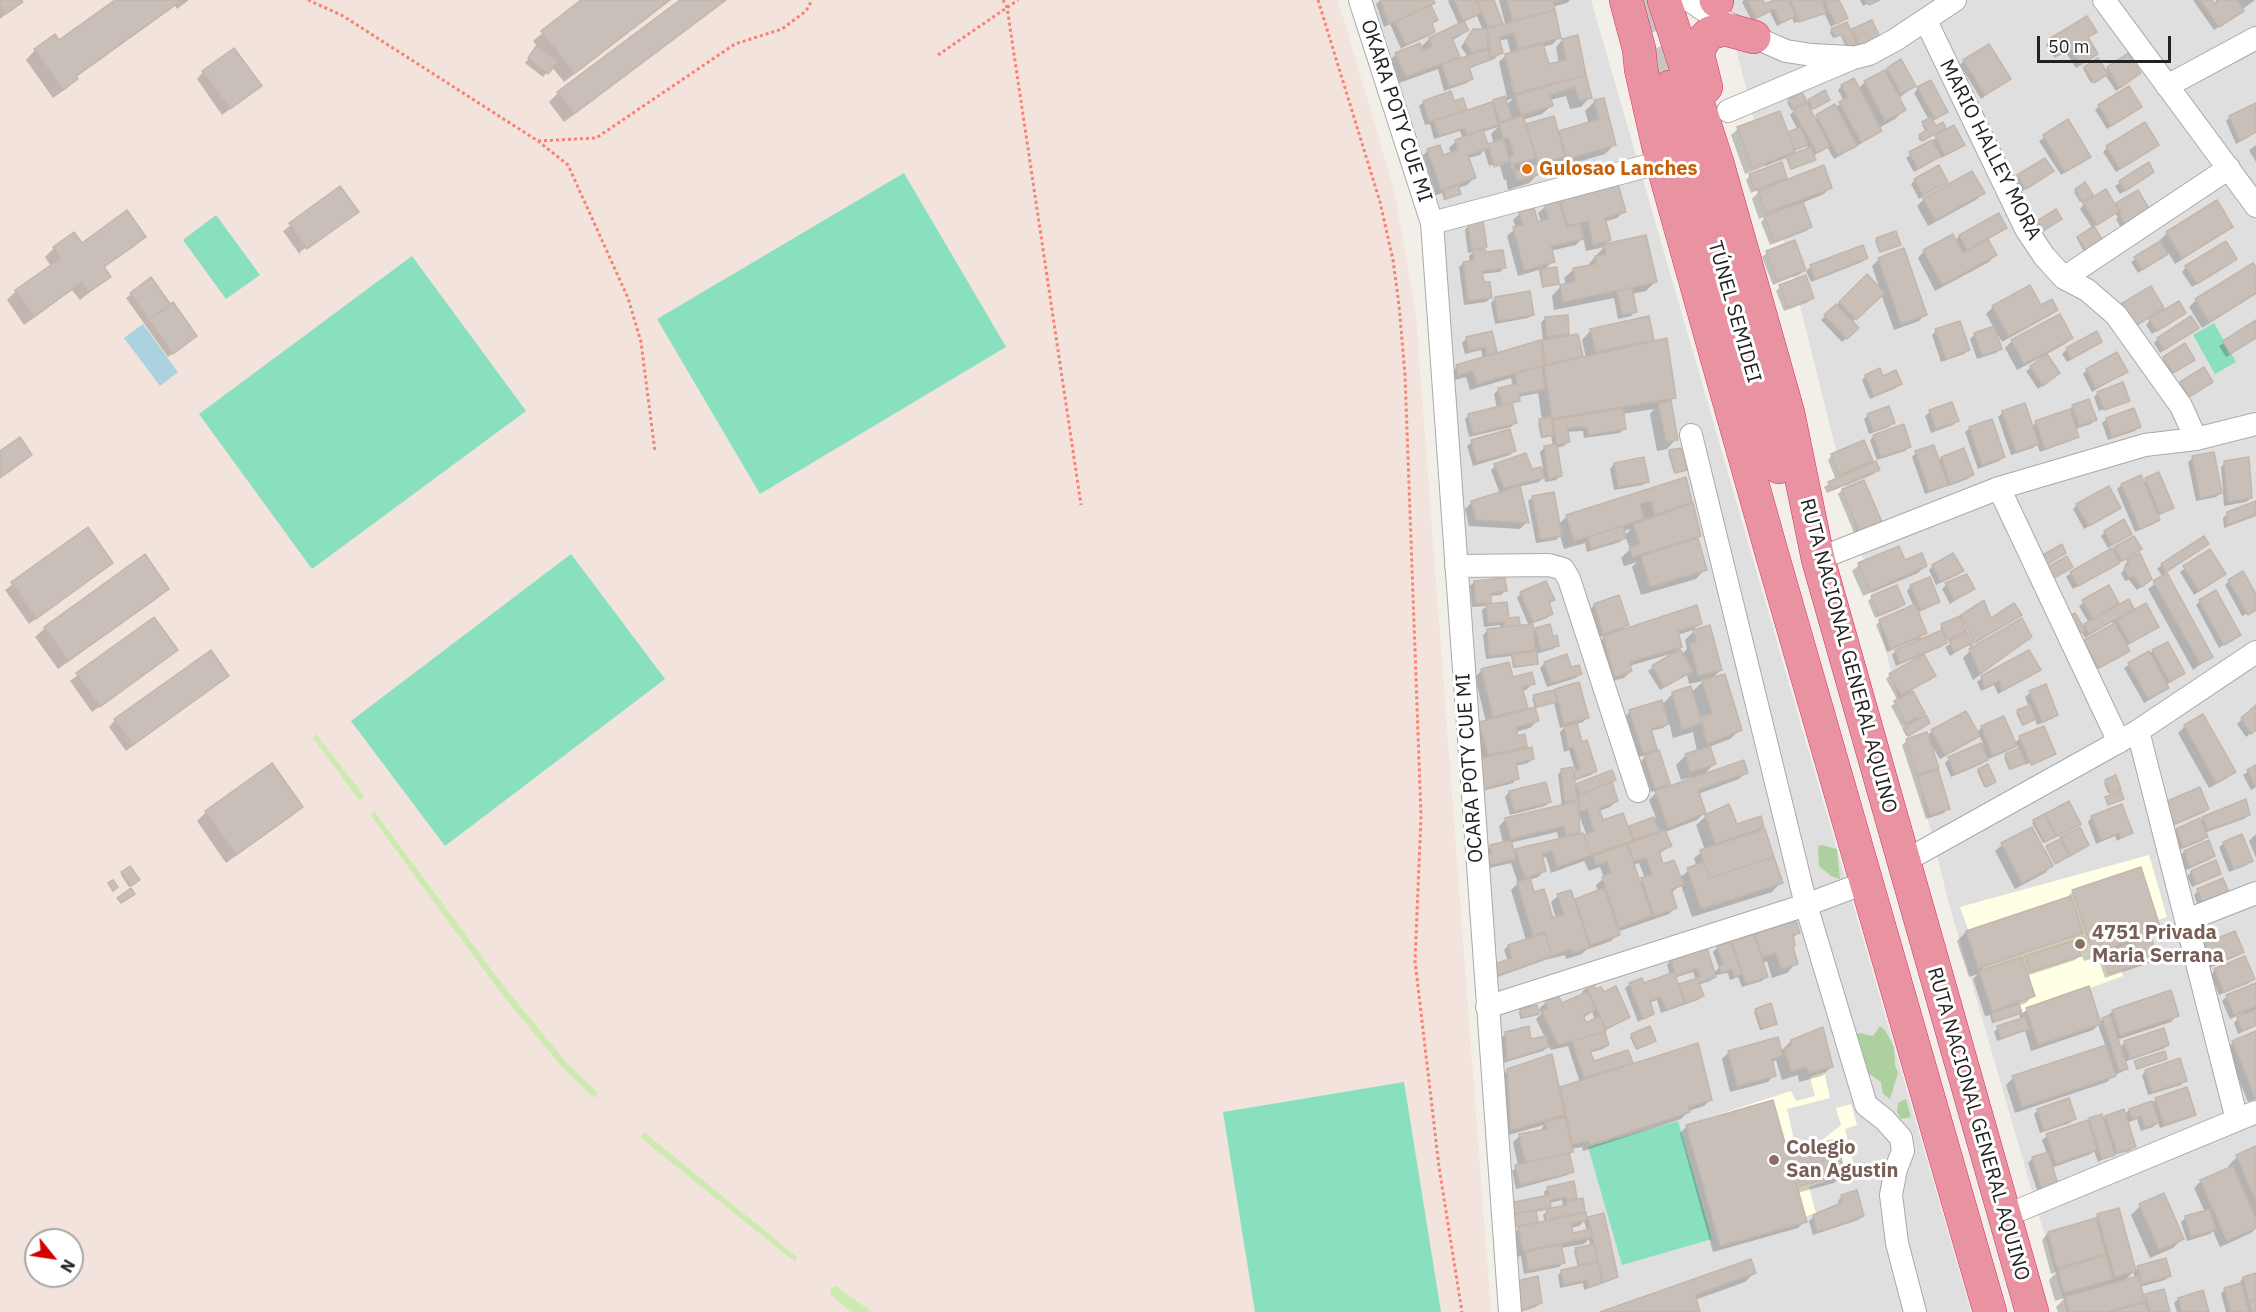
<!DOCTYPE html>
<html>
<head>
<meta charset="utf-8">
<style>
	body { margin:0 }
	#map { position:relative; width:2256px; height:1312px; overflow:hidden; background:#f2efe9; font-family:"IBM Plex Sans",sans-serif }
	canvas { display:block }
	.north { position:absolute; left:24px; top:1228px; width:60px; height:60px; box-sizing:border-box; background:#fff; border:2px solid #a7a7a7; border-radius:50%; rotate:120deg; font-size:16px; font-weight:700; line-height:24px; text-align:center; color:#222 }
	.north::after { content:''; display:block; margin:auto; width:21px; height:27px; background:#d40000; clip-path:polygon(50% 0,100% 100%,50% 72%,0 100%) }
	.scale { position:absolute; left:2037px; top:36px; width:134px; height:27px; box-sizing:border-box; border:3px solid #222; border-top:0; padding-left:8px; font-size:18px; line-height:21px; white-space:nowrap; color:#222; -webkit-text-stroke:4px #fff; paint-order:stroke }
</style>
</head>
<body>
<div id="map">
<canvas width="2256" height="1312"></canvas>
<div class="north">N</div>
<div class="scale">50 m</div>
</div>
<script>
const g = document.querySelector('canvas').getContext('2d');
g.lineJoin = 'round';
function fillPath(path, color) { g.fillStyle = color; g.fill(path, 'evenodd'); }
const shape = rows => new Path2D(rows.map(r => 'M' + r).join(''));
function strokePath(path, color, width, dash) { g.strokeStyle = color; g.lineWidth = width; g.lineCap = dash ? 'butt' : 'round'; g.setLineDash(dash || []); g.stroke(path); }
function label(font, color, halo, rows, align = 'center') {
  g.font = font + ' "IBM Plex Sans",sans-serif'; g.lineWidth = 6; g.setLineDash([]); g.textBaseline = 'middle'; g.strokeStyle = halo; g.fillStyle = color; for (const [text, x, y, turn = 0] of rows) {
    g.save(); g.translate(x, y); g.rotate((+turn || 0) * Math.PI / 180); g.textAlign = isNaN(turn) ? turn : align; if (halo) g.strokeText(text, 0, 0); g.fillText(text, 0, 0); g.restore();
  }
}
const residential = shape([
	[1372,0,1591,0,1971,1312,1519,1312,1456,420,1435,190],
	[1724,0,2256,0,2256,1312,2067,1312,1949,904]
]);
const education = shape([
	[2149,855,2167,917,2112,935,2123,976,2021,1013,2016,976,1988,984,1960,907],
	[1824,1072,1830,1098,1787,1109,1796,1149,1817,1144,1841,1125,1836,1108,1851,1104,1857,1125,1845,1129,1855,1171,1809,1187,1816,1213,1720,1246,1686,1125,1791,1091,1796,1101,1815,1096,1810,1077]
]);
const military = shape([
	[0,0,1338,0,1394,189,1416,315,1491,1312,0,1312],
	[36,1240,72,1240,72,1276,36,1276]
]);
const grass = shape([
	[316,734,364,796,363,799,359,800,313,738],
	[374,811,505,988,567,1063,597,1092,596,1097,593,1097,562,1067,500,992,371,816],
	[643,1133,645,1133,797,1257,796,1261,794,1261,641,1138],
	[835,1286,837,1287,872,1312,851,1312,831,1295,830,1289]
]);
const forest = shape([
	[1822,845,1837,849,1840,879,1831,876,1819,866,1818,846],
	[1880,1026,1885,1030,1894,1047,1895,1065,1898,1073,1890,1099,1883,1094,1881,1082,1865,1071,1853,1038,1859,1033,1873,1036],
	[1906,1099,1911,1117,1901,1119,1897,1112,1898,1103]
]);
const pitch = shape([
	[904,173,1006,347,760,494,657,319],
	[216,215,260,275,226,299,183,240],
	[412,256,526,411,312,569,199,414],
	[2214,323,2236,362,2215,374,2193,335],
	[571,554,665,679,445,846,351,721],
	[1404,1082,1441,1312,1255,1312,1223,1112],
	[1678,1121,1712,1239,1622,1265,1588,1147]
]);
const water = shape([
	[143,324,178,372,160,386,124,338]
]);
const shadow = shape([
	[0,0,19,0,21,2,0,19],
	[117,0,189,0,177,9,175,6,75,78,76,79,67,88,53,98,26,60,35,50,58,42],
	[583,0,668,0,564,82,552,67,543,77,525,63,538,47,533,41],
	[682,0,724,0,714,9,564,122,549,102,558,93],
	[1381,0,1432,0,1430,5,1436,20,1432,24,1434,32,1429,36,1402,48,1403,51,1420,48,1429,39,1459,25,1448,1,1450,0,1492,0,1502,23,1497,28,1507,31,1499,0,1570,0,1567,3,1552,7,1559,37,1553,44,1543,47,1548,66,1559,64,1556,47,1562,40,1584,74,1580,79,1590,97,1581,107,1570,109,1566,96,1550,100,1552,105,1542,114,1522,120,1524,126,1553,118,1557,133,1589,124,1585,111,1594,102,1615,144,1605,154,1558,168,1557,164,1537,170,1538,174,1529,183,1508,190,1506,179,1504,180,1500,166,1489,169,1504,164,1504,161,1489,166,1484,150,1480,155,1468,158,1474,178,1467,185,1458,188,1459,193,1458,195,1444,200,1442,193,1434,196,1421,157,1428,150,1442,157,1451,154,1449,148,1456,141,1463,139,1460,131,1434,139,1430,124,1425,125,1419,106,1424,102,1453,103,1462,100,1466,112,1507,97,1499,62,1506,55,1511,54,1507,39,1498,41,1501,52,1494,59,1468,69,1471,79,1467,83,1444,91,1438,69,1399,83,1389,61,1396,54,1402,51,1390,24,1384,27,1376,4],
	[1477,16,1483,31,1474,30,1469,35,1461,47,1468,57,1453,62,1459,57,1451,41,1460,36,1467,30,1463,22],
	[1513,98,1506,106,1505,101],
	[1498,127,1491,134,1494,144,1487,147,1482,132],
	[1744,0,1761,0,1764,6,1777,0,1838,0,1846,17,1831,27,1824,13,1822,16,1822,13,1794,23,1792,18,1777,26,1770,12,1752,21,1742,2],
	[1860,0,1876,0,1863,6],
	[2193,0,2210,0,2215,6,2217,3,2215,0,2255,0,2214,30],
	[1832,30,1851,33,1853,31,1875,42,1857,51,1854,45,1847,49,1840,34,1833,38,1830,32],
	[2095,31,2086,38,2092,58,2076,68,2065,51,2055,58,2046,45,2050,40],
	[2127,55,2139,73,2116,91,2105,75,2091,83,2083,69,2085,68,2104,71],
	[1964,61,2009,79,1981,99,1960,65],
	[1888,69,1914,86,1898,99,1904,110,1895,119,1879,128,1880,130,1876,135,1834,159,1827,147,1813,156,1812,161,1790,169,1786,158,1745,174,1731,135,1738,129,1787,135,1798,130,1790,115,1798,107,1791,110,1787,102,1789,101,1805,101,1799,108,1809,101,1827,101,1809,111,1814,119,1835,108,1844,101,1838,90,1842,86,1858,89,1865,82],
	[1806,145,1809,150,1786,158,1793,151],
	[203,72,260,86,222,115,197,79],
	[1918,88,1946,112,1932,121,1935,128,1943,129,1920,141,1918,138,1926,133,1922,125,1929,120,1914,93],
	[2256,105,2256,132,2236,144,2226,121,2230,117],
	[2099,106,2140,107,2107,129,2095,110],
	[2067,122,2085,161,2061,175,2039,141],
	[1953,127,1963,145,1959,149,1941,158,1939,156,1914,172,1906,158],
	[2157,145,2116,172,2103,152,2107,148],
	[2256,145,2256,162,2249,150],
	[2148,164,2152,172,2120,194,2115,186],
	[2052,171,2021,192,2014,181,2018,177],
	[1750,175,1786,177,1778,184,1830,187,1824,194,1802,203,1811,227,1806,231,1770,245,1761,222,1766,216,1759,219,1752,199,1761,189,1751,193,1746,180],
	[1915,180,1946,182,1919,199,1911,184],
	[2085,184,2090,196,2080,202,2074,192],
	[1617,186,1624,211,1617,218,1604,222,1609,240,1603,246,1645,236,1656,281,1646,291,1631,294,1635,312,1631,316,1618,319,1614,298,1554,310,1552,296,1561,286,1566,285,1564,278,1574,269,1586,267,1604,247,1586,251,1583,237,1576,245,1550,251,1553,261,1544,270,1558,284,1542,287,1539,270,1518,276,1507,236,1516,228,1513,220,1520,213,1537,224,1541,222,1538,213,1545,207],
	[340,188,357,212,300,252,300,255,283,231],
	[2137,192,2149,211,2122,230,2116,219,2118,217,2115,213,2093,227,2101,241,2084,252,2077,239,2093,229,2080,209,2084,204,2115,206],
	[1983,193,1976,200,1928,226,1917,206,1924,199],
	[2055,211,2058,221,2041,232,2036,224],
	[1998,215,2005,228,1987,239,1995,255,1989,262,1935,291,1918,258,1924,251,1955,241,1959,236],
	[1469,225,1485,247,1481,251,1504,267,1500,272,1481,274,1482,284,1491,298,1486,302,1464,305,1459,267,1464,263,1470,262,1469,256,1473,252,1468,253,1465,230],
	[2231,227,2224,233,2175,264,2168,252,2138,273,2131,262,2161,242,2160,240,2167,233],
	[144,237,135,246,103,268,109,277,80,300,72,290,24,325,7,300,16,291,51,266,45,257,54,248],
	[1877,240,1898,246,1879,252,1875,241],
	[1794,242,1805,270,1800,274,1773,285,1762,257,1767,253],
	[1867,258,1862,262,1811,282,1806,271,1811,267],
	[1879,259,1925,314,1919,321,1894,330,1881,294,1852,322,1857,328,1842,342,1821,320,1867,276,1880,290,1872,266],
	[2235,259,2192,287,2182,272,2186,267],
	[2256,270,2256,294,2202,328,2189,307,2196,300],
	[151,279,195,336,168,357,126,298],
	[1780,287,1812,298,1808,302,1784,311,1776,291],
	[1495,298,1533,314,1528,318,1495,324,1491,303],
	[1993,307,2041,308,2056,310,2049,316,2002,342,1996,331,2000,349,1996,353,1977,359,1970,339,1975,334,1994,328,1986,314],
	[2184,313,2152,334,2146,325,2150,320],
	[1566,316,1568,337,1581,356,1577,360,1586,358,1582,340,1591,330,1652,339,1648,344,1674,398,1670,402,1676,439,1667,449,1657,451,1650,414,1654,409,1622,414,1624,429,1620,433,1584,438,1583,431,1566,432,1568,442,1564,446,1556,448,1560,476,1556,480,1545,482,1544,476,1539,482,1518,487,1527,522,1520,529,1469,526,1465,509,1471,503,1500,494,1491,470,1495,466,1531,471,1543,468,1540,452,1544,448,1553,446,1551,436,1541,438,1538,423,1542,420,1538,393,1518,397,1519,400,1511,405,1515,423,1511,427,1469,437,1465,419,1469,415,1497,408,1494,394,1498,390,1513,387,1511,378,1470,390,1466,377,1451,381,1450,374,1457,367,1483,359,1481,350,1465,354,1462,343,1467,338,1496,352,1490,357,1540,344,1543,341,1541,323,1545,318],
	[2256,322,2256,338,2226,357,2219,346],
	[2197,328,2160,353,2154,343,2158,339],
	[1936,331,1969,350,1964,354,1941,362,1932,335],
	[2071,338,2065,344,2045,355,2058,373,2038,389,2026,371,2045,358,2043,356,2017,370,2005,348,2012,341],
	[2101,342,2067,362,2062,354,2067,349],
	[2164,358,2189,364,2168,376,2160,362],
	[2203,369,2211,382,2184,400,2177,388],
	[2087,370,2126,372,2092,392,2083,374],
	[1866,376,1882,378,1900,384,1896,388,1870,399,1862,380],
	[2098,393,2128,401,2125,404,2125,401,2099,411,2094,397],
	[2073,406,2095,419,2091,424,2075,429,2078,436,2073,440,2040,452,2037,444,2033,448,2011,455,1998,417,2003,412,2032,427,2036,422,2068,411],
	[1930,412,1957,421,1953,425,1931,433,1925,416],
	[1868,415,1893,423,1889,427,1869,434,1864,419],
	[2107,419,2139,427,2135,431,2108,440,2102,423],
	[1970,428,2004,457,1999,461,1978,469,1965,432],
	[1874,436,1910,446,1905,451,1877,460,1870,440],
	[1472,442,1514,451,1510,455,1473,466,1467,446],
	[1670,452,1683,471,1674,473,1668,453],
	[1916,453,1938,461,1941,458,1972,475,1968,479,1946,487,1945,485,1942,488,1925,494,1912,457],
	[1832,455,1871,460,1864,468,1878,469,1874,474,1827,493,1824,487,1836,480,1828,460],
	[2193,458,2221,493,2216,497,2196,501,2188,462],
	[2225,463,2251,498,2246,502,2224,506,2221,467],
	[1614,464,1647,481,1643,485,1614,490,1610,469],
	[1685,479,1699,535,1697,538,1705,569,1696,579,1641,595,1632,567,1637,562,1624,566,1621,558,1630,549,1625,536,1620,542,1587,552,1585,543,1564,549,1560,535,1556,540,1536,543,1528,501,1533,497,1558,525,1567,516],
	[1631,529,1624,536,1623,531],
	[2146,480,2173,507,2157,517,2158,520,2154,524,2135,532,2117,489,2122,485,2143,483],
	[1863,481,1880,522,1855,535,1838,494,1842,490],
	[2256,503,2256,516,2224,528,2223,518,2228,513],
	[2077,505,2119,507,2084,529,2073,509],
	[87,529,111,563,29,624,5,590],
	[2105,532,2130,534,2108,548,2101,536],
	[2133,538,2140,549,2136,553,2073,589,2066,577,2071,573],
	[2204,538,2207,544,2203,548,2165,573,2211,656,2193,670,2148,589,2163,577,2157,569,2162,565],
	[2209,552,2224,574,2194,595,2180,572],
	[2128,561,2146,583,2137,590,2129,580,2125,581,2121,573,2126,568,2124,566],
	[1904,562,1925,566,1918,573,1863,596,1852,571,1859,565],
	[1933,566,1962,571,1958,575,1936,585,1929,570],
	[2229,581,2256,597,2256,609,2242,616,2225,585],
	[1474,582,1505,591,1501,595,1489,596,1490,602,1486,606,1472,607,1470,586],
	[1946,585,1973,589,1950,604,1942,589],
	[1911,586,1938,601,1934,605,1917,613,1925,633,1916,642,1915,640,1887,652,1876,625,1880,621,1914,607,1907,591],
	[2109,587,2119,606,2128,601,2134,611,2157,627,2126,646,2128,650,2124,655,2094,671,2080,646,2114,625,2112,622,2085,638,2081,631,2082,628,2089,623,2079,606],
	[167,588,158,598,58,669,35,637,45,628],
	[1521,593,1553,600,1548,605,1552,614,1547,618,1531,624,1532,633,1536,629,1558,645,1553,649,1536,654,1537,663,1535,665,1513,668,1511,656,1486,659,1483,635,1487,631,1500,629,1500,625,1484,627,1482,610,1487,606,1508,620,1518,618,1519,627,1529,626,1517,598],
	[1618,597,1627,625,1620,632,1700,623,1693,630,1677,635,1680,646,1674,653,1629,666,1631,671,1624,678,1608,682,1597,644,1606,635,1599,637,1590,610,1594,605],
	[1872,597,1903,604,1899,608,1875,618,1868,601],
	[2200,601,2239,635,2219,648,2196,605],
	[2020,615,1976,643,1963,616,1991,620],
	[1961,618,1973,645,1970,647,1969,644,1950,656,1945,647,1965,636,1963,632,1945,641,1941,647,1896,666,1892,655,1896,651,1942,631,1940,627,1942,625],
	[153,619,176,650,92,712,70,681],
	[1694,631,1721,670,1711,679,1740,730,1730,739,1709,747,1714,764,1702,777,1746,772,1739,779,1698,794,1704,813,1697,820,1665,832,1670,846,1659,854,1662,866,1679,878,1696,865,1694,858,1705,850,1696,825,1706,816,1736,825,1763,827,1757,833,1781,882,1772,892,1692,917,1681,885,1671,893,1676,907,1669,914,1617,932,1618,934,1611,941,1586,950,1582,954,1566,959,1565,955,1545,960,1495,978,1492,969,1508,961,1504,950,1508,946,1526,940,1511,890,1518,883,1511,863,1485,869,1487,851,1491,846,1503,843,1499,826,1506,819,1562,806,1558,774,1562,770,1572,774,1576,773,1569,750,1564,752,1560,732,1566,726,1560,728,1554,703,1535,708,1532,698,1555,690,1587,718,1583,722,1576,724,1580,744,1595,771,1591,775,1573,781,1574,788,1577,785,1614,779,1611,783,1617,800,1610,807,1599,811,1602,822,1628,830,1656,818,1649,800,1659,790,1651,792,1641,761,1648,754,1639,757,1626,716,1630,711,1662,705,1673,693,1692,692,1703,681,1689,684,1687,675,1660,690,1648,671,1653,667,1682,654,1687,649,1685,640],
	[1669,722,1673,738,1693,732,1697,751,1686,755,1676,765,1681,780,1693,777,1694,779,1661,791,1668,784,1649,755,1656,748,1651,731,1663,728],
	[1577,810,1587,836,1583,837,1578,836],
	[1659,829,1661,833,1652,836],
	[1557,832,1559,840,1516,850,1513,853,1510,843],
	[1546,857,1551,873,1584,861,1589,871,1600,867,1604,878,1596,885,1598,892,1574,901,1558,896,1551,902,1556,918,1552,920,1533,894,1529,880,1538,877,1545,870,1541,858],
	[1639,863,1645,878,1639,882,1633,865],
	[2023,643,1973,680,1963,658,1970,651],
	[2153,651,2184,673,2166,685,2167,688,2163,692,2144,703,2124,668],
	[1545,663,1570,669,1581,673,1576,678,1547,687,1540,668],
	[1508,664,1512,679,1533,683,1526,690,1522,691,1526,708,1522,712,1537,721,1530,728,1515,732,1517,738,1526,746,1522,750,1532,759,1528,763,1515,766,1517,778,1513,783,1479,792,1473,730,1480,723,1486,722,1475,677,1481,671],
	[2039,670,1998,694,1994,685,1981,691,1977,682,1982,678],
	[1890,675,1934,675,1911,690,1923,713,1914,723,1927,725,1906,736,1903,730,1909,724,1902,727,1891,706,1898,701,1886,679],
	[227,676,126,751,109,727,115,720],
	[2045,686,2057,715,2052,719,2037,725,2035,719,2022,725,2016,713,2029,707,2025,697,2030,693],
	[2256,707,2256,728,2246,737,2237,724],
	[2185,726,2234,772,2227,778,2209,788,2178,733],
	[1982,727,2014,744,2020,738,2054,754,2051,757,2051,754,2025,765,2024,762,2009,770,2004,757,2019,750,2017,744,2010,750,1989,759,1988,758,1982,764,1951,777,1945,763,1949,759,1983,744,1979,735,1974,740,1940,759,1928,740,1948,808,1944,813,1926,819,1902,745,1907,740,1927,736,1932,731,1976,733],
	[2256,766,2256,787,2251,790,2243,775],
	[1979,770,1992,783,1984,787,1977,771],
	[2106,781,2117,790,2108,793,2104,783],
	[1509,792,1550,802,1545,806,1510,815,1505,797],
	[2245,802,2248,815,2244,819,2204,833,2206,837,2202,841,2179,850,2172,834,2176,830],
	[301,807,292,816,226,863,197,821,206,812],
	[2162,807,2208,809,2203,813,2170,827],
	[2046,815,2079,823,2053,839,2052,838,2043,843,2032,823],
	[2092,817,2131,833,2117,841,2115,836,2096,844,2088,822],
	[2256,834,2256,858,2249,841],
	[2061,839,2088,845,2066,859,2059,841],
	[2224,843,2251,860,2247,865,2229,872,2219,847],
	[2002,845,2043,851,2045,849,2053,864,2045,873,2015,889,1995,851],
	[2184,852,2214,856,2209,860,2186,870,2180,856],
	[129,868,136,882,129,887,121,875],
	[2192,872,2219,873,2215,877,2192,887,2187,876],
	[2073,891,2160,930,2150,939,2157,958,2152,962,2105,978,2098,957,2084,961,2081,954,2075,960,2026,976,2033,996,2026,1003,2018,1006,2021,1015,2027,1009,2099,1022,2113,1011,2177,1015,2171,1022,2117,1040,2119,1048,2125,1042,2168,1045,2163,1049,2124,1062,2126,1068,2122,1072,2114,1075,2107,1082,2015,1113,2006,1085,2013,1078,2106,1047,2098,1025,2093,1030,2031,1051,2025,1031,1997,1041,1994,1032,1998,1028,2021,1020,2019,1014,1992,1023,1990,1015,1985,1016,1973,979,1978,974,1969,977,1957,941,1966,932,2065,900],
	[2198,891,2227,892,2198,906,2194,895],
	[1798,933,1792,939,1791,948,1796,963,1787,973,1772,978,1767,961,1762,963,1767,976,1762,981,1742,987,1738,977,1730,980,1728,973,1716,975,1710,981,1698,985,1702,996,1698,1000,1661,1013,1657,1000,1649,1003,1652,1014,1638,1022,1625,988,1630,984,1643,985,1670,975,1667,965,1671,960,1706,950,1713,973,1719,968,1713,952,1717,948,1756,935],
	[1693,972,1696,980,1678,986,1674,978],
	[2234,933,2242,952,2237,956,2209,968,2201,949,2205,945],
	[2215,970,2253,979,2249,983,2219,995,2211,975],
	[2256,984,2256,1026,2238,1034,2234,1023,2243,1013,2230,1019,2222,1001,2227,996],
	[1586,988,1595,991,1629,1017,1604,1031,1608,1045,1603,1049,1589,1053,1593,1063,1631,1062,1625,1068,1710,1100,1704,1106,1689,1111,1681,1119,1583,1151,1582,1147,1571,1149,1568,1154,1572,1171,1568,1175,1516,1189,1512,1171,1518,1166,1513,1142,1520,1136,1540,1132,1544,1125,1505,1136,1501,1077,1508,1070,1558,1090,1580,1083,1568,1046,1551,1050,1549,1046,1543,1051,1503,1063,1501,1038,1505,1034,1529,1041,1545,1038,1536,1019,1541,1014,1539,1009,1546,1002,1561,1005,1584,995,1582,992],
	[1592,1012,1595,1020,1585,1025,1583,1018],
	[1536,1006,1538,1015,1520,1019,1519,1012,1521,1010],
	[1756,1010,1774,1025,1760,1030,1754,1012],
	[2256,1033,2256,1099,2248,1102,2226,1049,2233,1043],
	[1632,1035,1654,1041,1636,1050,1630,1037],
	[1791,1041,1831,1067,1822,1076,1799,1082,1798,1075,1782,1080,1776,1060,1771,1063,1774,1075,1768,1082,1730,1092,1722,1059,1729,1052,1780,1052],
	[2146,1071,2186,1080,2181,1085,2148,1095,2142,1075],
	[2156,1099,2194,1114,2190,1118,2160,1128,2158,1122,2153,1127,2141,1131,2137,1119,2127,1123,2134,1146,2130,1151,2112,1155,2098,1162,2094,1151,2091,1154,2051,1168,2056,1184,2038,1193,2028,1163,2032,1159,2047,1154,2042,1140,2047,1136,2090,1120,2102,1120,2106,1117,2124,1115,2129,1110,2151,1104],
	[2038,1110,2074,1119,2070,1123,2040,1133,2034,1114],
	[1687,1126,1787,1157,1791,1153,1844,1173,1834,1183,1797,1193,1805,1221,1798,1228,1713,1252,1680,1133],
	[2256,1148,2256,1216,2254,1217,2256,1228,2251,1233,2220,1247,2213,1231,2210,1234,2187,1241,2181,1222,2186,1217,2205,1212,2194,1188,2201,1181,2229,1169,2228,1166,2237,1157],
	[1573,1183,1576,1201,1584,1211,1580,1215,1584,1214,1586,1221,1589,1218,1616,1276,1612,1280,1584,1290,1583,1283,1560,1288,1558,1275,1562,1271,1578,1268,1574,1251,1590,1246,1589,1239,1584,1244,1561,1248,1563,1263,1559,1267,1524,1274,1521,1256,1516,1257,1512,1235,1521,1226,1513,1228,1510,1208,1514,1204,1545,1197,1544,1192,1548,1188],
	[1562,1200,1563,1207,1546,1211,1549,1211,1552,1226,1549,1227,1546,1212,1543,1215,1545,1222,1533,1225,1536,1221,1535,1212,1545,1210,1550,1206,1549,1203],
	[1584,1221,1587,1231,1572,1234,1570,1228,1579,1226],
	[1842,1196,1863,1215,1858,1220,1813,1235,1809,1221,1814,1216,1839,1206,1838,1201],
	[2140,1206,2182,1239,2173,1248,2150,1258,2131,1215],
	[2098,1215,2134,1271,2138,1268,2170,1276,2165,1280,2140,1287,2143,1298,2146,1295,2169,1312,2058,1312,2056,1307,2065,1298,2055,1301,2049,1280,2057,1272,2051,1274,2042,1240,2048,1233,2093,1220],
	[2133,1272,2135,1278,2124,1281],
	[1754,1273,1745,1282,1695,1300,1699,1312,1605,1312],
	[2256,1275,2256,1312,2226,1312,2221,1294,2225,1289,2240,1285,2239,1283,2243,1278],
	[1513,1287,1540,1302,1536,1307,1520,1312],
	[2178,1299,2207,1312,2177,1312,2174,1303]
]);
const building = shape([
	[0,0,21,0,23,2,6,14,0,6,0,0],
	[115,0,182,0,76,76,78,79,63,90,34,49,55,34,59,40,115,0],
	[581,0,670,0,574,74,541,31,581,0],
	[680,0,726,0,574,114,557,92,680,0],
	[1380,0,1433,0,1435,3,1389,24,1380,0],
	[1454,0,1476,0,1481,13,1463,21,1454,0],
	[1477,0,1494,0,1503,24,1488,28,1477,0],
	[1507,0,1562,0,1553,2,1555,10,1513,21,1507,0],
	[1747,0,1763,0,1765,4,1774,0,1788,0,1796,16,1781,23,1774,9,1756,18,1747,0],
	[1791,0,1822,0,1826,13,1799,22,1791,0],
	[1824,0,1839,0,1848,18,1836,24,1824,0],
	[1866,0,1880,0,1869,5,1866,0],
	[2200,0,2212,0,2215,4,2219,0,2237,0,2244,11,2219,27,2200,0],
	[1431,5,1438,20,1432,23,1435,32,1406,45,1395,22,1431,5],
	[1555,10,1561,38,1518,49,1514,33,1499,37,1503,53,1491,57,1487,29,1555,10],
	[2087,16,2097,32,2088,37,2098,54,2080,65,2070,48,2059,55,2049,39,2087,16],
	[1872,20,1881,39,1861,48,1852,29,1872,20],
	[1464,21,1469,30,1452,38,1460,57,1406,77,1395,53,1420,43,1423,50,1432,46,1429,38,1464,21],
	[1847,22,1857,44,1849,48,1842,34,1835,37,1831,29,1847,22],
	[1473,29,1487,29,1488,48,1472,53,1465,42,1473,29],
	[1578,35,1586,75,1514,94,1505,54,1543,44,1549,64,1566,60,1562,39,1578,35],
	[1989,44,2011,79,1985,95,1963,60,1989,44],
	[537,45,558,62,548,74,528,58,537,45],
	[234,48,262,86,230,109,202,71,234,48],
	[1489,49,1490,60,1469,67,1473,79,1449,87,1442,64,1489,49],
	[2128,53,2141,73,2120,88,2107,67,2128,53],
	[2098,58,2108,74,2094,83,2084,67,2098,58],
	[1901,59,1916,86,1901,94,1887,68,1901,59],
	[1885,70,1906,110,1885,121,1864,81,1885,70],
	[1586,75,1592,98,1579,101,1575,87,1550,95,1553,106,1521,115,1515,95,1586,75],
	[1854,78,1882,131,1861,142,1839,102,1848,97,1841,85,1854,78],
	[1931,80,1948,112,1935,119,1917,87,1931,80],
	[2129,86,2142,107,2111,126,2098,105,2129,86],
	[1825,90,1830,100,1813,109,1808,100,1825,90],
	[1451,91,1454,101,1463,98,1467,110,1429,122,1423,101,1451,91],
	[1802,92,1807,102,1793,109,1788,99,1802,92],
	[1505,96,1512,118,1500,122,1493,100,1505,96],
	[1604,98,1616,145,1567,159,1559,131,1599,119,1594,100,1604,98],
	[1492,102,1498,125,1467,135,1465,128,1439,136,1434,121,1492,102],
	[1807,103,1830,146,1817,153,1793,110,1807,103],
	[2256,103,2256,132,2240,141,2229,116,2256,103],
	[1835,104,1857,146,1838,155,1816,115,1835,104],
	[1780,111,1795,152,1752,168,1737,127,1780,111],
	[1523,116,1538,164,1513,172,1509,157,1514,156,1509,138,1504,139,1499,123,1523,116],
	[1554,116,1565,156,1539,165,1526,124,1554,116],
	[1931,117,1936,126,1943,122,1946,128,1922,141,1919,135,1927,130,1922,122,1931,117],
	[2068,119,2091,157,2065,172,2043,135,2068,119],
	[2145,122,2159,145,2120,169,2106,146,2145,122],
	[1954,125,1965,145,1945,155,1935,136,1954,125],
	[1801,127,1808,145,1795,150,1788,132,1801,127],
	[1483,130,1489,148,1468,155,1476,178,1441,190,1427,149,1440,145,1443,155,1458,150,1455,140,1483,130],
	[1503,139,1510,161,1494,166,1488,144,1503,139],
	[1932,140,1941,156,1918,169,1909,152,1932,140],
	[1811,147,1816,160,1791,169,1787,156,1811,147],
	[1536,158,1540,174,1517,181,1514,164,1536,158],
	[2045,158,2054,171,2026,189,2017,175,2045,158],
	[1782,162,1787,178,1755,190,1749,174,1782,162],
	[2149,162,2154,172,2125,191,2119,181,2149,162],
	[1824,165,1832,188,1766,213,1758,191,1824,165],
	[1939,165,1948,182,1923,195,1914,179,1939,165],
	[1972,171,1985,193,1935,220,1923,198,1972,171],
	[2085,182,2093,195,2082,202,2075,189,2085,182],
	[1618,184,1626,212,1605,218,1611,240,1593,245,1588,221,1568,226,1560,201,1618,184],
	[1458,185,1461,194,1446,199,1443,190,1458,185],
	[340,186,359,212,307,249,289,223,340,186],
	[2106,189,2119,211,2097,225,2083,203,2106,189],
	[2138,190,2151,212,2127,227,2119,213,2121,212,2116,203,2138,190],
	[2217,200,2233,227,2182,258,2166,232,2217,200],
	[1559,201,1567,227,1580,224,1584,239,1551,246,1555,262,1524,270,1513,227,1523,225,1519,212,1534,208,1538,222,1549,219,1544,205,1559,201],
	[1803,202,1812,227,1774,242,1764,216,1803,202],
	[2056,209,2062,219,2043,231,2037,221,2056,209],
	[127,210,146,237,104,267,111,277,89,292,82,282,34,317,15,290,61,258,53,247,74,232,82,243,127,210],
	[1999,213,2007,228,1967,250,1959,235,1999,213],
	[1483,221,1487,247,1471,249,1468,224,1483,221],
	[2094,226,2103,241,2087,251,2077,237,2094,226],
	[1896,231,1901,245,1880,252,1876,238,1896,231],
	[1953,234,1963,253,1988,239,1997,255,1942,285,1923,250,1953,234],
	[1646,235,1657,282,1563,302,1560,285,1576,281,1573,268,1596,264,1595,256,1606,254,1604,244,1646,235],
	[1795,240,1806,270,1777,281,1766,251,1795,240],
	[2160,241,2168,254,2142,270,2134,257,2160,241],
	[2226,241,2237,259,2197,284,2185,266,2226,241],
	[1863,245,1868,258,1815,279,1810,265,1863,245],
	[1904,248,1927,315,1901,324,1878,258,1904,248],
	[1485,249,1486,252,1503,250,1506,268,1482,271,1484,282,1490,282,1492,298,1468,301,1463,262,1474,260,1473,250,1485,249],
	[2253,263,2256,267,2256,293,2209,322,2195,299,2253,263],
	[1557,267,1559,284,1543,287,1541,269,1557,267],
	[1867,274,1885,293,1856,320,1839,302,1867,274],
	[1806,275,1814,298,1788,308,1779,285,1806,275],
	[151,277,171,305,149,320,130,293,151,277],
	[2030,285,2041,305,2052,299,2058,310,2009,336,1992,306,2030,285],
	[2151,286,2164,308,2135,326,2121,304,2151,286],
	[1632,288,1637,312,1622,315,1617,291,1632,288],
	[1530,291,1534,315,1498,321,1495,297,1530,291],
	[2179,301,2186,313,2157,331,2149,319,2179,301],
	[173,302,197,336,173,354,149,320,173,302],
	[1836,304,1859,328,1847,339,1824,315,1836,304],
	[2060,314,2073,338,2024,364,2011,340,2060,314],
	[1568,315,1569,334,1547,337,1545,317,1568,315],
	[1649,316,1654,340,1596,352,1590,329,1649,316],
	[2191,316,2199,328,2164,350,2157,338,2191,316],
	[2256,320,2256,338,2230,354,2223,341,2256,320],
	[1960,321,1970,350,1946,359,1935,329,1960,321],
	[1994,326,2002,349,1982,356,1974,333,1994,326],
	[1492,331,1497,352,1487,355,1485,347,1469,351,1466,337,1492,331],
	[2097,331,2102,342,2071,359,2066,348,2097,331],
	[1578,334,1583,356,1545,365,1542,340,1578,334],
	[1667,338,1676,398,1552,419,1544,366,1667,338],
	[1541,340,1544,365,1477,384,1473,371,1458,375,1456,365,1541,340],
	[2185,343,2195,360,2173,373,2163,357,2185,343],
	[2117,352,2128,372,2096,388,2086,369,2117,352],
	[2047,354,2060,373,2043,386,2030,366,2047,354],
	[1542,366,1545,389,1519,394,1520,401,1502,405,1498,388,1517,384,1515,374,1542,366],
	[2204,367,2213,382,2189,397,2180,382,2204,367],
	[1880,368,1883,376,1896,370,1902,384,1874,396,1865,375,1880,368],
	[2123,382,2130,401,2104,410,2097,392,2123,382],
	[2089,399,2097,420,2079,426,2072,405,2089,399],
	[1671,401,1678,440,1666,442,1658,403,1671,401],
	[1952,402,1959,421,1936,429,1929,410,1952,402],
	[1512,403,1517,423,1473,434,1468,414,1512,403],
	[2025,403,2039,444,2016,452,2002,411,2025,403],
	[1889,406,1895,423,1874,431,1867,414,1889,406],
	[1623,408,1626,429,1588,435,1587,427,1567,428,1570,442,1557,445,1553,420,1623,408],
	[2134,408,2141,427,2112,437,2106,418,2134,408],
	[2070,409,2079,437,2045,449,2035,421,2070,409],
	[1551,417,1554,435,1543,437,1539,419,1551,417],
	[1992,419,2005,457,1982,465,1969,427,1992,419],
	[1904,424,1911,447,1881,457,1873,435,1904,424],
	[1510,429,1516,451,1477,462,1471,440,1510,429],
	[20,437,32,455,0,478,0,451,20,437],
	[1864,440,1873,461,1839,475,1831,454,1864,440],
	[1557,444,1562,476,1549,479,1544,446,1557,444],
	[1934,445,1948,485,1929,491,1915,451,1934,445],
	[1681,448,1687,470,1675,473,1669,450,1681,448],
	[1964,448,1974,475,1950,484,1941,457,1964,448],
	[2214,452,2222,493,2200,498,2192,456,2214,452],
	[1526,453,1532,469,1541,467,1544,478,1504,488,1494,464,1526,453],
	[1644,457,1649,482,1618,487,1614,463,1644,457],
	[2249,457,2252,498,2228,502,2224,461,2249,457],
	[1876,461,1880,470,1831,490,1828,482,1876,461],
	[2159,472,2174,508,2160,514,2145,478,2159,472],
	[2141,475,2160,520,2140,529,2121,484,2141,475],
	[1686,477,1692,502,1655,515,1651,501,1640,504,1644,519,1574,541,1566,515,1686,477],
	[1864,480,1882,522,1859,532,1842,489,1864,480],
	[1520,486,1529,523,1476,520,1471,501,1520,486],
	[2109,486,2121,508,2089,526,2076,504,2109,486],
	[1554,492,1562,536,1540,539,1532,496,1554,492],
	[2256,501,2256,514,2227,525,2227,512,2256,501],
	[1693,503,1701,536,1633,557,1629,548,1640,544,1633,524,1693,503],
	[2124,519,2132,534,2112,545,2104,531,2124,519],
	[1623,526,1626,538,1591,549,1588,537,1623,526],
	[88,527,113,563,36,619,11,582,88,527],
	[2134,536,2142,549,2122,561,2114,547,2134,536],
	[2204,536,2209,544,2166,572,2161,564,2204,536],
	[1698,538,1707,570,1650,587,1641,556,1698,538],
	[2062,544,2066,553,2039,569,2034,560,2062,544],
	[1899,546,1905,560,1922,553,1927,566,1870,591,1858,563,1899,546],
	[2112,548,2120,563,2078,586,2070,572,2112,548],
	[2210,549,2226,574,2199,591,2183,566,2210,549],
	[1953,553,1964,571,1940,581,1932,565,1953,553],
	[2140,553,2152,579,2142,587,2133,576,2129,578,2124,568,2129,564,2127,560,2140,553],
	[145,554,169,589,68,661,44,627,145,554],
	[2067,556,2073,567,2047,582,2041,571,2067,556],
	[2243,571,2256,594,2256,610,2248,615,2228,580,2243,571],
	[2167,573,2213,657,2200,664,2153,581,2167,573],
	[1967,574,1975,589,1954,600,1945,583,1967,574],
	[1930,577,1940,602,1921,610,1910,585,1930,577],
	[1505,578,1507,591,1491,593,1491,602,1476,604,1474,581,1505,578],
	[1546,581,1555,600,1549,602,1553,614,1533,622,1520,592,1546,581],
	[1897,585,1905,604,1879,615,1871,596,1897,585],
	[2109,585,2119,603,2093,619,2082,600,2109,585],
	[2216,590,2241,635,2224,645,2199,600,2216,590],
	[1619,595,1629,625,1603,634,1594,604,1619,595],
	[2129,599,2134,609,2089,634,2084,624,2129,599],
	[1984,600,1991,618,2014,603,2022,615,1974,643,1961,615,1984,600],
	[1507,602,1509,618,1519,617,1520,625,1504,627,1504,622,1488,623,1486,604,1507,602],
	[2146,603,2159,627,2130,643,2117,620,2146,603],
	[1915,604,1927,633,1891,649,1879,620,1915,604],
	[1697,605,1702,624,1678,631,1682,647,1629,662,1632,671,1615,677,1603,636,1697,605],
	[2075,613,2085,630,2071,638,2061,621,2075,613],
	[1960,616,1966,631,1948,640,1941,624,1960,616],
	[154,617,178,650,100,707,76,673,154,617],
	[2022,618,2032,637,1980,674,1969,649,2022,618],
	[2115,623,2130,651,2099,668,2083,641,2115,623],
	[1533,624,1535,650,1489,656,1487,629,1533,624],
	[1550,624,1553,636,1557,635,1559,646,1541,650,1535,628,1550,624],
	[1710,625,1722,670,1698,676,1690,644,1697,642,1693,630,1710,625],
	[1942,630,1947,643,1900,663,1895,650,1942,630],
	[1967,633,1972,643,1954,652,1949,641,1967,633],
	[2168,642,2185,673,2170,682,2152,650,2168,642],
	[1680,649,1693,671,1664,687,1652,666,1680,649],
	[211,650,229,676,133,745,114,719,211,650],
	[2029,650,2041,670,2002,691,1999,681,1985,688,1981,676,2029,650],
	[1537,651,1538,664,1514,667,1512,654,1537,651],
	[2149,651,2169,688,2148,699,2128,663,2149,651],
	[1567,654,1571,667,1579,665,1582,674,1551,683,1544,662,1567,654],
	[1924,654,1936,676,1901,695,1889,674,1924,654],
	[1509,662,1513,677,1532,672,1535,684,1522,687,1528,708,1493,717,1481,669,1509,662],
	[1725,674,1742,730,1707,744,1702,723,1682,730,1672,692,1691,686,1700,717,1712,714,1702,680,1725,674],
	[1579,682,1589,718,1564,724,1555,689,1579,682],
	[2046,684,2058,715,2042,722,2029,691,2046,684],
	[1554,690,1557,702,1537,707,1533,695,1554,690],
	[1913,691,1925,713,1906,724,1894,701,1913,691],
	[1662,700,1669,724,1651,729,1657,749,1643,753,1629,710,1662,700],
	[2030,705,2036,719,2023,725,2017,710,2030,705],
	[2256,705,2256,730,2251,734,2241,718,2256,705],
	[1535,707,1539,721,1516,727,1518,736,1525,734,1527,747,1488,755,1479,722,1535,707],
	[1966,711,1980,736,1945,755,1931,730,1966,711],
	[2203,714,2236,772,2216,783,2184,725,2203,714],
	[1926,715,1930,723,1908,736,1903,728,1926,715],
	[2004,716,2017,746,1993,756,1981,726,2004,716],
	[1577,723,1582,742,1587,740,1597,771,1576,779,1574,772,1580,769,1573,747,1568,748,1564,727,1577,723],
	[2044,726,2056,754,2031,765,2019,736,2044,726],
	[1927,732,1939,768,1917,775,1906,739,1927,732],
	[1981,743,1988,760,1955,774,1948,757,1981,743],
	[1710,746,1716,764,1690,772,1685,754,1710,746],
	[1532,747,1534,759,1516,763,1519,779,1483,789,1482,758,1532,747],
	[2019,748,2026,763,2011,769,2005,754,2019,748],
	[1659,750,1670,784,1655,789,1644,755,1659,750],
	[1744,760,1748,773,1698,790,1706,813,1668,828,1655,791,1744,760],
	[272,763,303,807,236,855,205,811,272,763],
	[1988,764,1996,782,1986,787,1978,769,1988,764],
	[2256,765,2256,786,2247,770,2256,765],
	[1573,767,1577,800,1565,802,1561,769,1573,767],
	[1938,769,1950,809,1930,815,1917,776,1938,769],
	[1612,770,1616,780,1580,794,1576,784,1612,770],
	[2116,775,2121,789,2110,793,2105,780,2116,775],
	[1546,782,1551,802,1514,811,1509,791,1546,782],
	[1612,782,1618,801,1599,808,1603,820,1623,813,1633,841,1591,855,1584,835,1594,831,1587,809,1579,812,1579,795,1612,782],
	[2200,787,2209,809,2174,824,2165,802,2200,787],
	[2121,791,2124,799,2108,805,2105,797,2121,791],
	[2246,799,2250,815,2208,830,2202,817,2246,799],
	[1578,801,1580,833,1566,836,1564,826,1511,839,1505,818,1578,801],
	[2069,801,2081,824,2057,836,2045,814,2069,801],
	[1729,804,1737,824,1761,816,1764,827,1715,844,1705,815,1729,804],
	[2122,804,2133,833,2121,838,2119,833,2101,840,2091,816,2122,804],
	[2044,814,2056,836,2045,842,2033,820,2044,814],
	[1654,817,1659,831,1634,840,1629,826,1654,817],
	[2200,818,2208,837,2183,847,2176,829,2200,818],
	[2032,827,2053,866,2022,883,2001,843,2032,827],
	[2080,827,2089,845,2070,856,2060,837,2080,827],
	[1765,829,1774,857,1709,878,1700,850,1765,829],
	[1665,830,1672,846,1659,851,1663,864,1674,860,1684,885,1671,889,1677,908,1654,916,1641,878,1652,874,1646,857,1634,861,1628,844,1665,830],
	[1583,833,1591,855,1557,867,1552,851,1542,854,1546,871,1525,878,1515,849,1583,833],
	[2242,834,2253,861,2234,869,2223,842,2242,834],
	[2060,839,2069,856,2055,864,2046,846,2060,839],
	[1511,840,1516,859,1489,865,1487,855,1492,854,1490,845,1511,840],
	[2209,840,2215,856,2190,867,2184,851,2209,840],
	[1627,844,1652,916,1619,928,1602,877,1611,873,1607,861,1596,865,1593,856,1627,844],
	[1774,857,1783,883,1701,909,1687,868,1704,862,1709,878,1774,857],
	[2216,860,2221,874,2196,884,2191,871,2216,860],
	[130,866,140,880,131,886,121,872,130,866],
	[2141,867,2161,930,2093,953,2072,890,2141,867],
	[1530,878,1534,892,1544,889,1553,918,1564,914,1557,894,1571,890,1590,947,1572,953,1571,949,1552,956,1545,932,1533,936,1517,882,1530,878],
	[2223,878,2229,892,2203,903,2197,889,2223,878],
	[113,880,118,887,113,891,108,883,113,880],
	[131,888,135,894,121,903,117,898,131,888],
	[1604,888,1620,935,1590,945,1575,899,1604,888],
	[2071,896,2083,933,1978,968,1966,931,2071,896],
	[1796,920,1800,933,1793,935,1795,946,1793,947,1798,964,1781,969,1776,953,1762,957,1755,934,1796,920],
	[2235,931,2244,952,2213,965,2205,943,2235,931],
	[1545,933,1552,956,1499,975,1495,964,1512,958,1508,945,1545,933],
	[1754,934,1768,977,1746,984,1732,941,1754,934],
	[2151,937,2158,958,2109,974,2102,953,2151,937],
	[2076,940,2081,956,2030,972,2025,956,2076,940],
	[1731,942,1742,974,1734,977,1732,969,1721,973,1719,966,1723,964,1717,947,1731,942],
	[1707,948,1716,977,1699,983,1704,996,1686,1003,1679,984,1700,977,1697,968,1676,976,1671,959,1707,948],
	[2245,956,2255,979,2224,992,2214,969,2245,956],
	[2022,957,2035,996,1992,1011,1979,971,2022,957],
	[1674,972,1685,1003,1666,1010,1661,997,1650,1001,1654,1014,1643,1019,1629,983,1642,978,1644,983,1674,972],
	[1593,983,1596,989,1601,987,1604,992,1616,986,1630,1017,1606,1029,1586,987,1593,983],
	[2256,983,2256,1006,2234,1015,2226,995,2256,983],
	[2089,986,2101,1024,2038,1045,2026,1008,2089,986],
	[2171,990,2179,1016,2120,1035,2112,1010,2171,990],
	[1587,992,1596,1010,1583,1015,1586,1023,1599,1016,1606,1031,1558,1045,1542,1011,1548,1008,1545,1001,1559,997,1562,1003,1587,992],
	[1771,1003,1777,1024,1762,1029,1755,1009,1771,1003],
	[2019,1004,2022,1013,1994,1022,1991,1013,2019,1004],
	[1537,1005,1539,1014,1522,1018,1520,1009,1537,1005],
	[2256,1009,2256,1025,2242,1031,2237,1017,2256,1009],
	[2110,1015,2128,1069,2119,1071,2102,1018,2110,1015],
	[2025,1017,2029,1029,2001,1038,1997,1026,2025,1017],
	[1529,1026,1531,1039,1546,1036,1549,1047,1507,1060,1505,1032,1529,1026],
	[1650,1026,1656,1041,1637,1049,1631,1034,1650,1026],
	[1823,1027,1833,1067,1808,1073,1807,1067,1791,1071,1784,1049,1791,1046,1791,1040,1823,1027],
	[2164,1028,2169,1045,2130,1059,2124,1041,2164,1028],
	[2256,1031,2256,1096,2255,1097,2232,1041,2256,1031],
	[1605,1032,1609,1045,1590,1051,1594,1061,1628,1050,1633,1063,1584,1078,1572,1041,1605,1032],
	[1778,1037,1783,1056,1772,1059,1776,1076,1737,1086,1728,1051,1778,1037],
	[1698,1043,1712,1100,1688,1107,1690,1112,1590,1145,1589,1141,1572,1144,1560,1087,1698,1043],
	[2106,1045,2116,1076,2022,1107,2012,1076,2106,1045],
	[2165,1051,2167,1059,2137,1069,2134,1061,2165,1051],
	[1552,1054,1565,1115,1511,1130,1507,1069,1552,1054],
	[2180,1058,2187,1081,2152,1092,2145,1070,2180,1058],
	[2187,1087,2196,1115,2164,1125,2155,1098,2187,1087],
	[2069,1098,2076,1119,2044,1130,2037,1109,2069,1098],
	[1773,1100,1807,1222,1720,1246,1686,1125,1773,1100],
	[2152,1101,2159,1123,2145,1127,2141,1116,2132,1119,2129,1109,2152,1101],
	[2124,1109,2136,1147,2117,1153,2105,1116,2124,1109],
	[2102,1114,2115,1155,2102,1159,2089,1118,2102,1114],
	[1565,1117,1573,1152,1525,1163,1519,1134,1547,1129,1545,1122,1565,1117],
	[2088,1120,2097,1150,2056,1164,2046,1134,2088,1120],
	[1836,1139,1845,1174,1800,1186,1790,1152,1836,1139],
	[2256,1146,2256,1201,2236,1155,2256,1146],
	[2048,1152,2058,1184,2042,1190,2032,1157,2048,1152],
	[1569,1153,1574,1172,1520,1185,1515,1165,1569,1153],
	[2233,1166,2256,1219,2256,1228,2227,1241,2200,1180,2233,1166],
	[1574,1181,1577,1198,1567,1201,1566,1197,1550,1200,1551,1207,1514,1214,1514,1202,1549,1195,1547,1187,1574,1181],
	[1857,1190,1864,1216,1817,1232,1813,1215,1843,1202,1841,1195,1857,1190],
	[2164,1193,2184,1239,2159,1250,2139,1204,2164,1193],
	[1583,1198,1585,1212,1549,1219,1546,1209,1567,1205,1566,1202,1583,1198],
	[2119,1208,2136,1271,2115,1277,2097,1214,2119,1208],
	[2210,1209,2216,1230,2191,1237,2185,1216,2210,1209],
	[1536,1210,1538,1222,1514,1227,1513,1214,1536,1210],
	[1586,1212,1587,1220,1571,1224,1573,1233,1591,1229,1592,1237,1523,1251,1518,1227,1586,1212],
	[1604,1213,1618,1277,1603,1282,1588,1217,1604,1213],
	[2096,1218,2106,1254,2057,1268,2048,1232,2096,1218],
	[1561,1244,1565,1263,1528,1270,1525,1252,1561,1244],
	[1594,1244,1598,1261,1579,1265,1575,1248,1594,1244],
	[2106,1255,2113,1279,2064,1293,2058,1269,2106,1255],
	[2166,1258,2171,1276,2142,1284,2137,1266,2166,1258],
	[1751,1259,1756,1273,1695,1295,1700,1312,1600,1312,1751,1259],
	[1598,1262,1602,1283,1588,1287,1587,1280,1564,1285,1561,1270,1598,1262],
	[2256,1273,2256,1299,2249,1301,2243,1277,2256,1273],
	[1538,1276,1542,1303,1521,1310,1517,1281,1538,1276],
	[2138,1276,2145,1301,2106,1312,2069,1312,2065,1297,2138,1276],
	[2241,1283,2249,1312,2231,1312,2224,1288,2241,1283],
	[2164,1289,2170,1312,2150,1312,2145,1294,2164,1289],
	[2203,1290,2209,1312,2182,1312,2178,1298,2203,1290],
	[2256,1300,2256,1312,2252,1312,2249,1302,2256,1300],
	[2145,1302,2148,1312,2112,1312,2145,1302]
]);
const highwayTunnel = shape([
	[1645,0,1670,84]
]);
const path = shape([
	[308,0,343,16,538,141,568,165,628,298,641,342,655,452],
	[1003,0,1007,7,1081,505],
	[1318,0,1380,202,1393,260,1399,305,1405,375,1421,816,1415,961,1439,1167,1462,1312],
	[938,55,1018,0],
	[538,141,596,138,735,44,782,29,806,11,812,0]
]);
const minor = shape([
	[1360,0,1432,223,1510,1312],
	[1689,0,1707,12,1754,37,1786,51,1812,55,1849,57],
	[2104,0,2256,206],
	[1926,21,2026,229,2044,256,2064,278,2087,290,2116,315,2181,406,2196,439],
	[2167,86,2256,38],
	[1728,111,1853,58,1869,54,1895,40,1955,0],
	[1432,223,1662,162],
	[2064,278,2229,168],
	[1691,435,1806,905,1866,1105,1885,1120,1901,1138,1903,1151,1896,1169,1891,1195,1897,1243,1915,1312],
	[1999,488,2119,742],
	[1818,559,1999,488,2145,445,2196,439,2256,424],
	[1456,566,1549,565,1563,569,1569,579,1638,791],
	[2138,731,2237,1120],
	[1903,862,2138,731,2256,652],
	[2187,920,2256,893],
	[1487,1007,1806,905,1867,882],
	[2005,1216,2256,1112]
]);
const highway = shape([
	[1626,0,1639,49,1641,69,1662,162,1772,554,1990,1312],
	[1664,0,1717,162,1788,413,1818,559,2032,1312],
	[1716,0,1717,1],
	[1670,87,1725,287,1779,467],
	[1706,87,1698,55,1700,47,1705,38,1710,33,1725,29,1754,37]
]);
const markers = [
	[1527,169,6,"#e8710a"],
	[2080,944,6,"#8d6e63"],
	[1774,1160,6,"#8d6e63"]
];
const streetNames = [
	["OKARA POTY CUE MI",1396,111,72],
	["MARIO HALLEY MORA",1990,150,63],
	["TÚNEL SEMIDEI",1734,312,74],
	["RUTA NACIONAL GENERAL AQUINO",1848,656,75],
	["OCARA POTY CUE MI",1470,768,-94],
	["RUTA NACIONAL GENERAL AQUINO",1978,1124,74]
];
const foodNames = [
	["Gulosao Lanches",1539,169]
];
const educationNames = [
	["4751 Privada",2092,933],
	["Maria Serrana",2092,956],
	["Colegio",1786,1148],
	["San Agustin",1786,1171]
];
fillPath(residential, '#e0dfdf');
fillPath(education, '#ffffe5');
fillPath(military, '#f3e3dd');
fillPath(grass, '#cdebb0');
fillPath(forest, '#add19e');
fillPath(pitch, '#88e0be');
fillPath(water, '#aad3df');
fillPath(shadow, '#0003');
fillPath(building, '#c7bfb8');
strokePath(building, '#c4b6ab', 1.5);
strokePath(highwayTunnel, '#c8c6c1', 33, [33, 16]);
strokePath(minor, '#a9a9a9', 24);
strokePath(highway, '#dc2a67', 34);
strokePath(path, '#fa8072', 3, [3, 3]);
strokePath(minor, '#fff', 22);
strokePath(highway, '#e892a2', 33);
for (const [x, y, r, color] of markers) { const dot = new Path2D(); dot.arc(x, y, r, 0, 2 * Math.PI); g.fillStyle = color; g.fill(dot); strokePath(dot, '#fff', 2); }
label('20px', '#222', '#fff', streetNames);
label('bold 20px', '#c56008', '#fff', foodNames, 'left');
label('bold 20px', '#785e54', '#fff', educationNames, 'left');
</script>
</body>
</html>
